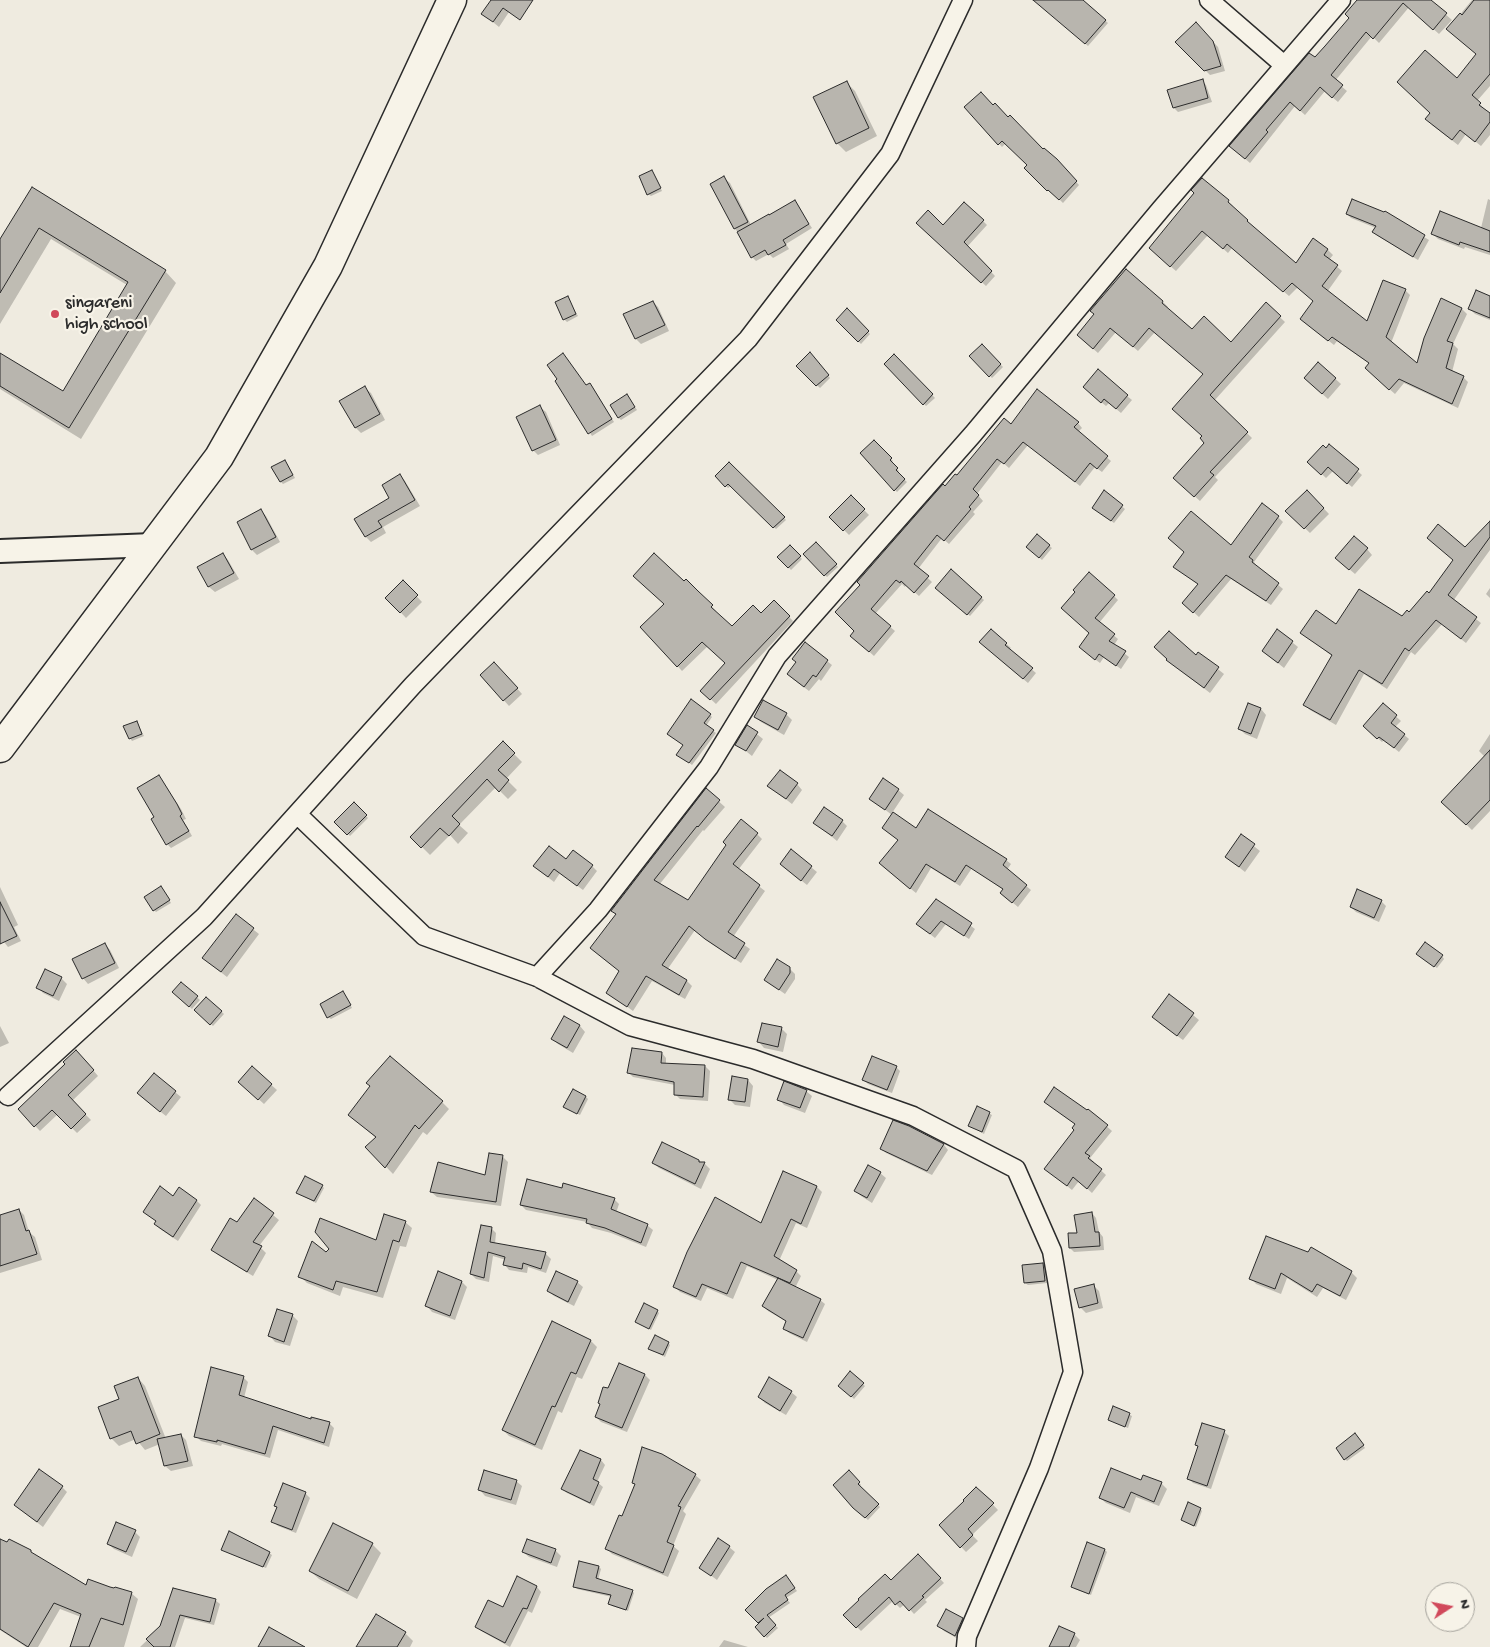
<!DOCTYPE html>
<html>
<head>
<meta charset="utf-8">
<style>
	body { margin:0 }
	#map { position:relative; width:1490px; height:1647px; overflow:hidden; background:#efebe0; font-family:"Gochi Hand",sans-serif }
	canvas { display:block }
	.north { position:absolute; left:1425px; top:1582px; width:50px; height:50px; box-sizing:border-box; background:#f7f3e8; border:1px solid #a5a39c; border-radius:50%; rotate:79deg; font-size:14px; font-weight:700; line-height:20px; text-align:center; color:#2b2b2b }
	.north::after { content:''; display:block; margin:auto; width:18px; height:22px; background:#d1495b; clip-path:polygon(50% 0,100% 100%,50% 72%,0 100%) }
</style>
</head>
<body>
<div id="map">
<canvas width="1490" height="1647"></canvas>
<div class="north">N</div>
</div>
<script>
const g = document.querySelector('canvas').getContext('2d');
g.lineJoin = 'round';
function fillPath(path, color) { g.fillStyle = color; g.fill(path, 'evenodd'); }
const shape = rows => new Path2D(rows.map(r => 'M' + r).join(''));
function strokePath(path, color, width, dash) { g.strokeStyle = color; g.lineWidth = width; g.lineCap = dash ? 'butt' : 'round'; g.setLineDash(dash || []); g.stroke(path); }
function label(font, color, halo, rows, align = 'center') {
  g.font = font + ' "Gochi Hand",sans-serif'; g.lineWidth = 4.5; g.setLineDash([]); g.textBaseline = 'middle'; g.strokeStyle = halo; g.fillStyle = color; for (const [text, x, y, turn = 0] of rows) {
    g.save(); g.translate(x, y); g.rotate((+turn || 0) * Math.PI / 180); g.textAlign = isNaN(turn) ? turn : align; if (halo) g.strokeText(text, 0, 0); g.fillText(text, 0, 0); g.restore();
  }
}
const shadow = shape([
	[493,0,507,0,513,6,499,27,483,14],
	[1034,0,1081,0,1108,23,1088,46],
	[1359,0,1415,0,1379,43,1372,36,1335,81,1347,91,1338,102,1325,91,1305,115,1295,106,1250,163,1236,151,1351,18],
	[1426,0,1429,0,1452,20,1439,34,1421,18],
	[1472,0,1490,0,1490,7,1448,29],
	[1196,24,1218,47,1225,71,1210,75,1177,42],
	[1490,42,1490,86,1477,101,1490,115,1490,135,1481,146,1466,134,1458,145,1432,125,1454,83],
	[1202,81,1206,85,1212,102,1178,112,1174,108],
	[846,82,855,91,877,136,846,152,837,143],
	[993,106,1043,151,1056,160,1079,185,1063,203,1052,192,1051,193,1026,168,1029,165,1006,143,1002,147,966,107],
	[652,171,662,191,651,196,648,194],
	[724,178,730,183,751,225,794,201,812,228,786,244,789,249,773,258,769,254,756,261,752,257,740,234,735,229],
	[32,189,165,271,176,283,81,439,0,389,0,354,63,393,127,285,51,239,0,324,0,242],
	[1488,199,1490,200,1490,255,1465,247,1464,249,1438,239,1433,234,1481,228],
	[1228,201,1233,206,1232,208,1296,264,1313,240,1328,250,1333,255,1329,260,1342,271,1327,292,1367,322,1405,290,1410,295,1391,343,1418,366,1442,300,1462,309,1467,314,1453,344,1458,349,1452,372,1463,377,1468,382,1458,408,1404,383,1395,394,1371,373,1370,364,1337,341,1334,345,1301,319,1314,301,1298,287,1289,296,1232,248,1228,253,1208,235,1176,271,1155,253],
	[1385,213,1429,240,1418,260,1378,236,1374,232,1376,228,1351,218,1347,214],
	[983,221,987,225,967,247,995,276,986,286,918,223,944,227],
	[1490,297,1490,320,1475,314,1470,309],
	[567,298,578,316,567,322,564,319],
	[653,302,658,307,669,331,641,344,636,339,625,315],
	[1163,302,1168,307,1166,308,1192,330,1231,343,1266,304,1285,322,1214,401,1252,438,1215,477,1218,480,1200,501,1180,483,1206,442,1204,436,1205,374,1155,332,1138,351,1116,332,1098,353,1083,340],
	[847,310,870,334,861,344,837,320],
	[982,346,1003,367,992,378,971,356],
	[813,356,830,378,820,388,797,366],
	[894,356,935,398,926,406,886,364],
	[1319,364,1341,384,1328,399,1311,384],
	[556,381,593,388,614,422,592,436],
	[365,388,371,393,385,420,361,433,356,428],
	[1089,392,1127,396,1132,400,1121,413,1109,403,1106,406],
	[629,398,637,410,621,420,618,417],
	[540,407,546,412,560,445,538,455,533,450],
	[1078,423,1082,428,1078,432,1111,461,1102,472,1095,467,1080,486,1028,445,1009,468,1002,462,977,494,983,501,973,512,975,514,949,544,942,538,918,569,932,582,919,596,906,585,905,587,902,584,875,614,895,631,874,656,852,636,945,488,957,477,1011,426],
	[874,441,893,461,891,463,899,471,897,473,907,482,897,492,861,454],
	[1329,446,1362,475,1352,487,1333,471,1326,478,1309,462],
	[285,461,295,478,283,484,281,482],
	[400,475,405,481,420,506,383,527,386,533,371,542,366,537,391,499],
	[716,476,754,490,756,488,786,520,776,529,731,486,728,488],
	[1307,491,1329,514,1310,533,1287,511],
	[1104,492,1125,509,1114,523,1096,510],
	[851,497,869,515,849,535,831,517],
	[261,510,266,516,280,542,257,555,252,550,239,522],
	[1278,517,1283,522,1254,562,1257,567,1283,589,1271,605,1231,579,1199,617,1189,608,1199,585,1175,567,1231,547],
	[1490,523,1490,550,1453,601,1481,623,1466,643,1442,624,1415,655,1411,652,1387,689,1364,674,1336,725,1310,710,1305,705,1332,656,1302,633,1337,626,1403,618,1410,614,1429,595,1465,549],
	[1037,536,1052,548,1042,560,1028,547],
	[816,543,838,567,827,577,805,555],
	[790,546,802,559,791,570,779,557],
	[1367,549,1372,555,1355,574,1342,563],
	[223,554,228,560,239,579,215,592,209,587,199,567],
	[951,571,984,600,970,616,936,588],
	[403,582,422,602,406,618,387,598],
	[684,582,697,592,716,611,715,612,732,628,761,614,774,601,793,621,716,704,702,691,727,663,708,646,682,671,642,627],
	[1490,588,1490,598,1486,594],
	[1114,596,1118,600,1099,623,1118,639,1114,645,1129,657,1121,669,1104,657,1100,663,1084,651,1091,633,1067,612],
	[991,630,1011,648,1009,650,1036,673,1028,683,985,647],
	[1278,631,1298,647,1284,668,1263,651],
	[805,644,832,665,821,681,819,679,809,691,793,679,797,662],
	[1199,654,1224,674,1210,693,1167,660,1196,657],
	[500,669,522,694,509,706,481,675],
	[1249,705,1261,709,1266,715,1257,739,1245,734,1239,728],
	[1383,705,1401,721,1395,727,1409,739,1399,752,1384,740,1382,742,1369,731],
	[786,714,792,720,784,735,761,722,755,717],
	[710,715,712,717,706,726,716,733,692,765,678,754],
	[136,722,144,736,132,741,130,738],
	[748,727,763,739,752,756,737,744],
	[1490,734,1490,811,1472,830,1443,802,1485,757,1479,751],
	[503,743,522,762,506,779,517,790,508,799,496,787,459,825,468,833,458,844,450,835,430,855,412,837],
	[159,777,181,809,186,819,183,820,192,836,171,848,167,844,156,818],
	[797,784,802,790,792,804,775,791],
	[706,790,725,807,704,831,703,830,659,885,688,902,757,834,762,839,738,870,765,891,733,937,750,949,741,963,712,944,695,930,667,970,687,981,692,986,685,999,652,981,633,1011,607,992,620,972,616,915,612,911],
	[898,790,904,795,892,813,917,830,1006,860,1011,864,1007,870,1031,890,1018,907,1006,897,1004,890,972,868,960,886,931,868,916,893,885,868,880,863,899,840,892,815,871,799],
	[354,804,368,818,350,836,336,822],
	[842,821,847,826,837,841,814,822],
	[1241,836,1260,851,1245,872,1226,857],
	[791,851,817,872,807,885,787,869],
	[566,861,592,866,597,871,583,890,560,873,554,882,540,871],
	[0,887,18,925,14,927,21,941,8,947,4,942,0,934],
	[163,890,171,903,156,912,154,910],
	[937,901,975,929,969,939,946,924,935,938,922,928],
	[1381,901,1386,906,1379,922,1356,912,1351,907],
	[236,916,259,934,227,977,209,963],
	[105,944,110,950,119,968,88,984,83,978],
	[1420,956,1442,956,1444,959,1437,968],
	[789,968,795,974,795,979,785,994,765,980],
	[61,978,67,984,59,1001,43,993,38,987],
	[181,983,200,1000,192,1009,174,992],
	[345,995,352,1008,331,1019,328,1017],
	[1170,996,1199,1020,1183,1040,1159,1023],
	[206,998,224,1014,213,1026,196,1010],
	[564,1017,580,1026,585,1032,573,1053,558,1044,552,1039],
	[0,1026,9,1043,0,1047],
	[781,1028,787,1034,783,1052,764,1048,759,1042],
	[662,1053,666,1058,666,1064,705,1066,710,1071,708,1101,680,1099,675,1094,675,1085,633,1077,628,1072],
	[82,1057,98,1076,72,1101,91,1120,77,1133,58,1114,40,1131,19,1109],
	[896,1067,900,1071,892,1093,868,1084,864,1080],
	[252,1068,277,1090,264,1104,245,1087],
	[154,1075,181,1097,166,1116,144,1099],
	[748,1080,753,1086,750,1107,735,1105,729,1099],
	[806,1091,812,1096,805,1113,784,1105,779,1099],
	[586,1097,588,1099,580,1115,567,1109],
	[442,1102,449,1109,427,1135,423,1132,393,1174,367,1147,376,1138,349,1115],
	[1045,1102,1087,1112,1088,1110,1112,1131,1090,1158,1094,1162,1093,1163,1106,1175,1092,1193,1079,1181,1072,1190,1051,1173,1076,1130,1076,1125],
	[978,1108,992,1115,984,1134,970,1126],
	[908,1127,944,1145,948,1150,932,1175,886,1153,881,1148],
	[502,1156,508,1162,501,1206,437,1197,431,1192,486,1177],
	[699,1161,705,1164,710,1169,701,1189,659,1168,653,1163],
	[880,1173,886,1178,872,1203,861,1196,855,1190],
	[322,1186,324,1188,316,1203,297,1193],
	[817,1187,822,1192,807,1228,796,1223,779,1261,796,1271,801,1276,795,1288,820,1300,825,1304,807,1342,789,1333,784,1328,787,1322,768,1311,763,1306,778,1280,747,1266,733,1299,707,1288,701,1301,680,1292,674,1286],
	[563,1190,614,1199,619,1204,616,1213,648,1226,653,1230,646,1247,611,1233,592,1228,587,1222,526,1210,521,1205],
	[255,1200,279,1220,259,1246,266,1253,253,1276,218,1255,213,1250,237,1223],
	[197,1201,201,1205,178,1241,160,1229,156,1224,157,1222,144,1212],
	[19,1210,24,1215,29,1232,35,1237,42,1260,0,1273,0,1216],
	[1092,1213,1096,1218,1099,1232,1103,1237,1104,1250,1074,1252,1070,1248],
	[405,1222,412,1228,406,1247,400,1246,383,1298,343,1287,340,1296,307,1283,300,1276,326,1254,377,1241],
	[491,1228,496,1233,495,1244,546,1254,551,1259,546,1273,528,1267,527,1273,509,1270,504,1264,506,1260,493,1256,489,1282,476,1279,471,1274],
	[1312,1249,1351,1272,1357,1278,1346,1300,1323,1288,1317,1297,1287,1278,1281,1294,1256,1284,1251,1278,1308,1254],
	[1043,1264,1045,1266,1047,1283,1028,1285,1025,1283],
	[462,1282,467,1287,455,1320,432,1312,427,1306],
	[577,1282,583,1287,574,1306,554,1296,548,1291],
	[1094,1286,1099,1291,1103,1308,1086,1313,1080,1307],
	[657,1311,659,1313,651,1330,637,1322],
	[292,1315,298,1321,290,1346,275,1342,270,1336],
	[591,1341,597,1347,582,1379,577,1377,562,1413,558,1411,542,1450,509,1436,503,1430],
	[668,1343,670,1345,665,1357,650,1349],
	[620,1364,645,1375,650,1380,627,1432,601,1422,596,1417],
	[850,1373,865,1386,854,1399,840,1385],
	[243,1377,248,1382,244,1398,312,1421,329,1423,334,1428,329,1447,278,1430,270,1458,222,1444,221,1446,201,1441,196,1436],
	[138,1378,145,1386,166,1439,181,1435,186,1440,193,1466,171,1471,165,1466,160,1444,145,1450,136,1439,119,1446,111,1438,120,1400],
	[791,1392,797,1397,786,1415,765,1403,759,1397],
	[1114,1408,1132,1416,1128,1428,1109,1420],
	[1224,1432,1229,1436,1211,1489,1193,1483,1189,1479,1199,1447,1197,1445],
	[1357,1437,1365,1448,1347,1461,1345,1459],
	[580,1451,601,1460,605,1465,597,1482,603,1487,594,1506,567,1493,562,1489],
	[849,1472,861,1485,859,1487,880,1507,868,1520,854,1507],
	[695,1475,701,1480,683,1511,686,1514,673,1546,679,1551,668,1577,612,1554,607,1549,622,1518,636,1485,633,1482],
	[516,1481,522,1486,516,1505,485,1496,480,1490],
	[1142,1482,1161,1483,1167,1489,1159,1506,1136,1497,1130,1513,1106,1503,1100,1498],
	[284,1485,306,1494,310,1498,296,1533,278,1526,273,1522,278,1509,275,1506],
	[62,1487,67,1492,43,1527,15,1505],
	[977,1488,998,1510,972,1535,978,1541,966,1552,940,1525],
	[1200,1509,1202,1511,1196,1527,1182,1520],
	[135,1532,140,1537,132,1557,114,1549,108,1544],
	[0,1540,30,1551,36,1557,87,1587,131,1593,138,1599,124,1647,77,1647,81,1617,60,1609,38,1647,26,1647,0,1630],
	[372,1544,381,1553,357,1599,319,1579,310,1571],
	[729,1547,735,1552,717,1580,701,1568],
	[223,1549,269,1553,272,1555,266,1568],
	[555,1550,561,1556,557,1567,529,1557,523,1552],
	[1105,1550,1107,1552,1091,1595,1075,1589,1072,1586],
	[918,1556,944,1583,925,1600,927,1602,914,1614,905,1604,900,1608,893,1601,861,1631,845,1615,891,1582],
	[599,1567,601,1569,598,1580,632,1591,634,1593,628,1611,612,1606,610,1603,612,1597,577,1589,575,1586],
	[517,1578,537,1587,541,1592,532,1613,528,1611,510,1647,481,1631,476,1626,503,1609],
	[788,1579,797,1591,786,1598,790,1603,768,1618,778,1628,767,1638,756,1627,760,1623,747,1610],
	[174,1590,215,1600,220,1604,214,1625,185,1618,175,1647,140,1647,161,1627],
	[963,1619,968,1624,960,1640,944,1631,939,1626],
	[405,1633,413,1641,410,1647,358,1647],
	[1074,1634,1080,1640,1076,1647,1051,1647],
	[724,1640,748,1647,719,1647]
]);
const building = shape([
	[491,0,533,0,520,20,503,8,493,22,481,14,491,0],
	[1033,0,1083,0,1106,20,1085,44,1033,0],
	[1357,0,1431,0,1447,13,1433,30,1403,3,1373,39,1366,32,1331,75,1343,85,1332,98,1320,87,1300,111,1290,102,1266,130,1268,132,1245,159,1229,146,1309,53,1315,57,1325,46,1349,18,1345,14,1357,0],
	[1474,0,1490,0,1490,74,1472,95,1481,103,1479,105,1490,113,1490,122,1475,142,1460,130,1452,140,1425,119,1430,113,1397,82,1425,50,1457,78,1476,54,1446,29,1460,13,1462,15,1474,0],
	[1196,22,1213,41,1221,66,1204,71,1175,42,1196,22],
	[1203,79,1208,98,1173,108,1167,90,1203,79],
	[847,81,869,128,836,144,813,97,847,81],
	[981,92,993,105,995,103,1008,117,1010,115,1043,149,1044,148,1057,159,1077,181,1059,200,1048,190,1047,191,1024,168,1027,165,1002,141,998,145,964,107,981,92],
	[652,170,661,188,647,195,639,176,652,170],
	[724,176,748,222,734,229,710,184,724,176],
	[1202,178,1229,200,1228,202,1248,220,1247,221,1296,263,1313,238,1328,249,1324,255,1338,265,1322,286,1367,321,1383,280,1406,289,1386,337,1417,363,1424,338,1441,298,1462,308,1447,341,1453,343,1446,368,1464,376,1452,404,1399,379,1389,390,1365,368,1369,363,1332,337,1328,341,1300,319,1313,301,1292,283,1283,292,1227,244,1223,249,1202,231,1170,267,1149,248,1194,193,1191,190,1202,178],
	[32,187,166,270,69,428,0,386,0,353,63,391,128,282,39,228,0,293,0,239,32,187],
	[1352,199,1384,212,1385,211,1425,235,1413,257,1372,232,1376,226,1346,214,1352,199],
	[795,200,809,224,783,240,786,245,768,255,765,250,751,258,737,232,769,214,769,215,795,200],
	[964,202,984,220,964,242,992,271,981,283,916,223,928,210,943,225,964,202],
	[1440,211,1490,231,1490,252,1460,242,1459,245,1431,234,1440,211],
	[1126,269,1163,301,1162,303,1192,329,1204,316,1231,342,1266,302,1281,316,1210,395,1248,432,1210,472,1214,475,1194,497,1173,478,1204,443,1200,438,1202,436,1172,409,1203,374,1149,328,1133,347,1110,328,1093,349,1077,335,1094,314,1090,311,1126,269],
	[1476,290,1490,296,1490,318,1468,309,1476,290],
	[568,296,576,314,563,320,555,302,568,296],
	[653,301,665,325,635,339,623,314,653,301],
	[847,308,869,331,858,342,836,320,847,308],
	[982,344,1001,364,989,377,969,356,982,344],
	[810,352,829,375,816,386,796,366,810,352],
	[563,353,586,385,590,383,612,419,588,434,555,381,557,379,547,365,563,353],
	[894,354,933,394,923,405,884,364,894,354],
	[1318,362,1336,378,1322,394,1304,378,1318,362],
	[1098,369,1128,395,1116,409,1104,399,1101,403,1083,387,1098,369],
	[365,386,380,414,355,428,339,401,365,386],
	[1037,389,1079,422,1074,427,1108,456,1097,469,1090,463,1075,482,1023,442,1004,464,997,459,973,489,979,495,969,507,971,509,944,541,937,535,914,564,929,576,914,593,901,581,900,583,896,580,871,609,891,626,869,652,850,636,854,631,835,612,860,585,857,582,943,484,945,486,955,474,957,475,1004,418,1011,424,1037,389],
	[627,394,635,407,618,418,610,405,627,394],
	[540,405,556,440,532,451,516,417,540,405],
	[874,440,892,458,890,460,898,468,896,470,905,479,894,491,860,453,874,440],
	[1329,444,1359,469,1347,484,1328,467,1321,475,1307,462,1323,445,1326,448,1329,444],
	[285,460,293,475,280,482,271,467,285,460],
	[729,462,785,517,773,528,728,484,725,487,715,476,729,462],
	[400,474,415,500,378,521,382,527,365,537,354,519,389,498,382,485,400,474],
	[1104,490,1123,505,1111,521,1092,508,1104,490],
	[1307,490,1324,508,1304,529,1285,511,1307,490],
	[851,495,865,509,843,531,829,517,851,495],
	[1262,503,1279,516,1249,557,1253,560,1252,562,1279,583,1266,601,1226,575,1193,613,1182,603,1198,584,1173,567,1184,552,1168,538,1191,511,1231,545,1262,503],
	[261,509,276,537,251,550,237,522,261,509],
	[1490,521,1490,537,1448,595,1477,617,1461,639,1436,620,1409,651,1405,648,1382,684,1359,670,1330,720,1303,705,1332,655,1300,633,1316,610,1336,624,1359,589,1402,616,1407,610,1409,612,1427,591,1429,593,1453,560,1427,538,1438,524,1465,547,1490,521],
	[1037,534,1050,545,1039,558,1026,547,1037,534],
	[1354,536,1368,548,1349,570,1335,558,1354,536],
	[816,542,837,564,824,576,803,554,816,542],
	[790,545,801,556,788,568,777,557,790,545],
	[223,553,234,573,208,587,197,567,223,553],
	[654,553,684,581,686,579,698,591,713,605,711,607,732,626,753,605,761,613,774,600,790,616,710,700,700,691,725,663,702,642,677,667,640,627,664,604,633,576,654,553],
	[951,569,982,597,967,615,935,588,951,569],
	[1089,572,1115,595,1095,618,1115,634,1109,641,1126,651,1116,666,1099,654,1095,660,1079,647,1089,633,1061,608,1075,592,1073,590,1089,572],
	[403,580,418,595,400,613,385,598,403,580],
	[991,629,1007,643,1005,645,1033,668,1023,679,979,642,991,629],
	[1277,629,1293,641,1278,663,1262,651,1277,629],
	[1169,631,1196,655,1198,652,1219,667,1204,688,1166,660,1167,659,1154,647,1169,631],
	[805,642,828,660,816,677,813,675,804,687,787,674,796,662,792,659,805,642],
	[494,662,518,688,503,701,480,675,494,662],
	[691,699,711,714,704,723,714,730,689,763,676,755,683,745,667,734,691,699],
	[763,700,787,713,778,730,754,717,763,700],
	[1248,703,1261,708,1251,734,1238,729,1248,703],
	[1383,703,1397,715,1391,723,1405,734,1394,748,1379,737,1377,739,1363,726,1383,703],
	[137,721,142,734,129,739,123,726,137,721],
	[747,725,758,732,746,751,735,745,747,725],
	[503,741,515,753,498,770,509,780,499,792,487,779,452,816,460,824,449,836,440,828,421,848,410,837,503,741],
	[1490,750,1490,800,1466,825,1441,802,1490,750],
	[780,770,798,783,786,799,767,786,780,770],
	[159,775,177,804,182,814,180,816,189,831,166,845,151,819,154,817,137,788,159,775],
	[883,778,899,789,885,810,869,799,883,778],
	[706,788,720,800,698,827,697,826,654,880,688,900,726,845,723,842,741,819,758,833,733,864,760,885,728,932,745,943,735,959,705,939,689,926,662,965,687,980,679,995,646,976,627,1007,606,993,619,971,590,948,616,914,611,911,706,788],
	[354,802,367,815,347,835,334,822,354,802],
	[824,807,843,820,832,836,813,823,824,807],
	[928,809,1007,859,1003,865,1027,885,1012,903,1000,893,1003,889,966,865,955,882,926,864,910,889,879,863,898,840,882,828,893,812,916,828,928,809],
	[1241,834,1255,844,1239,867,1225,857,1241,834],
	[549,846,566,859,573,850,593,865,577,886,554,869,548,877,533,866,549,846],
	[791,849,812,866,801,881,780,864,791,849],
	[161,886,170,900,153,911,144,897,161,886],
	[1357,889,1382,900,1374,918,1350,907,1357,889],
	[936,899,972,923,964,936,941,921,930,934,916,924,936,899],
	[0,902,17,936,0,944,0,902],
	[236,914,254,928,221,972,202,958,236,914],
	[1425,942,1443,955,1434,967,1416,954,1425,942],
	[105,943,115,963,82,979,72,959,105,943],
	[777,959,790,967,790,973,779,990,764,980,777,959],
	[45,969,62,977,53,996,36,988,45,969],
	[181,982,198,996,189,1007,172,992,181,982],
	[343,991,351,1005,327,1018,320,1004,343,991],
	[1169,994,1194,1013,1177,1036,1152,1017,1169,994],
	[206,997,222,1011,210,1025,194,1010,206,997],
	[564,1016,580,1025,567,1048,551,1039,564,1016],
	[762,1023,782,1027,778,1047,757,1042,762,1023],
	[632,1048,662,1052,661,1063,705,1065,703,1097,674,1095,674,1082,627,1073,632,1048],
	[76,1050,94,1070,68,1095,86,1114,71,1129,52,1110,34,1127,18,1109,65,1064,63,1062,76,1050],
	[390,1056,443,1101,419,1129,415,1125,385,1168,365,1147,376,1137,348,1115,370,1086,366,1083,390,1056],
	[872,1056,897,1066,887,1090,862,1080,872,1056],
	[252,1066,272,1084,258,1100,238,1082,252,1066],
	[154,1073,176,1091,160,1112,137,1093,154,1073],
	[732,1076,748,1079,745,1102,728,1100,732,1076],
	[784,1081,807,1090,800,1108,777,1100,784,1081],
	[1054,1087,1087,1110,1088,1109,1108,1125,1085,1153,1090,1156,1088,1158,1102,1169,1087,1189,1073,1177,1067,1186,1044,1169,1074,1130,1072,1128,1075,1124,1044,1102,1054,1087],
	[573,1089,586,1096,577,1114,563,1107,573,1089],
	[977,1106,990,1112,982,1132,968,1126,977,1106],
	[893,1120,909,1126,944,1144,927,1171,880,1149,893,1120],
	[662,1142,699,1160,699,1162,705,1162,695,1184,652,1163,662,1142],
	[489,1153,503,1155,496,1202,430,1192,438,1162,485,1175,489,1153],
	[868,1165,881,1172,867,1198,854,1191,868,1165],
	[783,1171,817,1186,801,1224,791,1219,774,1256,797,1270,790,1283,741,1262,727,1294,702,1284,696,1297,673,1287,687,1252,715,1197,761,1223,783,1171],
	[305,1176,323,1185,314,1201,296,1193,305,1176],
	[527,1179,562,1188,563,1183,615,1198,611,1209,648,1224,641,1243,605,1228,586,1223,587,1219,520,1205,527,1179],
	[160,1186,173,1196,179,1187,197,1200,173,1237,154,1224,156,1221,143,1212,160,1186],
	[254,1198,274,1213,253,1242,262,1246,247,1272,211,1250,230,1218,237,1222,254,1198],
	[19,1209,26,1231,29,1230,37,1254,0,1266,0,1215,19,1209],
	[1092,1212,1095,1232,1099,1232,1100,1246,1069,1248,1068,1233,1077,1233,1074,1215,1092,1212],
	[384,1214,406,1221,399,1242,393,1240,377,1292,336,1281,333,1290,298,1277,312,1241,326,1252,329,1249,315,1232,320,1218,376,1240,384,1214],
	[481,1225,492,1227,490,1242,546,1252,541,1269,523,1263,522,1269,503,1265,505,1257,488,1252,484,1278,470,1274,481,1225],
	[1266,1236,1308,1252,1311,1247,1352,1271,1340,1296,1317,1284,1312,1292,1281,1273,1275,1289,1249,1279,1266,1236],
	[1043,1263,1045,1281,1024,1283,1022,1265,1043,1263],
	[438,1271,462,1281,450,1316,425,1306,438,1271],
	[556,1271,578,1281,568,1302,547,1291,556,1271],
	[778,1278,821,1299,803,1338,783,1329,786,1321,762,1306,778,1278],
	[1094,1284,1098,1303,1079,1308,1074,1289,1094,1284],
	[644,1303,658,1310,649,1329,635,1322,644,1303],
	[277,1309,293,1314,284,1342,268,1336,277,1309],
	[552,1321,591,1340,576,1374,571,1372,555,1407,552,1406,535,1445,502,1430,552,1321],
	[655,1335,669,1342,663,1355,648,1349,655,1335],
	[619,1363,645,1374,622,1428,595,1417,600,1404,598,1403,603,1387,608,1388,619,1363],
	[211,1367,244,1376,239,1395,311,1419,311,1417,330,1422,324,1443,273,1426,265,1454,217,1440,217,1442,194,1437,211,1367],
	[850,1371,864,1383,851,1397,838,1386,850,1371],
	[138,1377,160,1434,136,1444,131,1431,110,1439,98,1407,119,1399,114,1386,138,1377],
	[769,1377,792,1391,780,1411,758,1397,769,1377],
	[1113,1406,1130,1413,1125,1427,1108,1420,1113,1406],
	[1202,1423,1225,1430,1207,1486,1187,1479,1198,1446,1195,1445,1202,1423],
	[1355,1433,1364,1445,1344,1460,1336,1448,1355,1433],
	[181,1434,188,1461,164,1466,157,1439,181,1434],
	[642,1447,662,1454,696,1474,678,1506,681,1507,667,1542,674,1545,663,1573,605,1549,619,1515,622,1516,635,1484,632,1483,642,1447],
	[580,1450,601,1459,593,1479,599,1482,590,1503,561,1489,580,1450],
	[1111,1468,1141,1480,1143,1475,1162,1482,1154,1502,1131,1492,1124,1508,1099,1498,1111,1468],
	[39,1469,63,1486,37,1522,14,1505,39,1469],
	[484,1470,517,1480,511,1500,478,1490,484,1470],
	[849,1470,860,1482,858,1484,879,1504,865,1518,853,1508,833,1485,849,1470],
	[283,1483,306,1492,292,1530,271,1522,277,1507,274,1506,283,1483],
	[976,1487,994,1503,968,1529,973,1535,960,1548,939,1525,964,1501,963,1500,976,1487],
	[1188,1502,1201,1508,1194,1526,1181,1520,1188,1502],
	[116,1522,136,1530,126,1552,107,1544,116,1522],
	[333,1523,373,1543,348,1591,309,1571,333,1523],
	[229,1531,270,1552,263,1567,221,1550,229,1531],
	[718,1538,730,1546,711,1576,699,1568,718,1538],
	[0,1539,7,1542,9,1539,31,1550,31,1552,86,1585,88,1579,110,1587,114,1588,115,1587,132,1592,123,1625,101,1618,89,1647,70,1647,81,1614,54,1603,28,1647,0,1629,0,1539],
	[527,1539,556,1549,551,1563,522,1552,527,1539],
	[1087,1542,1105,1549,1089,1594,1071,1587,1087,1542],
	[918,1554,941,1578,922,1596,924,1597,909,1611,900,1601,895,1605,889,1597,856,1628,843,1615,859,1600,858,1599,885,1574,891,1580,918,1554],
	[579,1561,599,1566,596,1578,633,1590,626,1610,608,1604,611,1595,573,1587,579,1561],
	[786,1575,795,1588,785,1595,788,1600,767,1615,776,1625,764,1637,755,1627,764,1618,758,1623,745,1610,766,1589,786,1575],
	[517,1576,537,1586,527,1609,523,1608,505,1643,475,1627,488,1600,503,1607,517,1576],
	[173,1588,216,1599,210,1622,180,1615,170,1647,154,1647,146,1639,160,1626,173,1588],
	[946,1609,963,1618,955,1636,937,1626,946,1609],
	[376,1614,406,1632,397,1647,356,1647,376,1614],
	[1059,1626,1075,1633,1069,1647,1049,1647,1059,1626],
	[269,1627,305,1647,258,1647,269,1627]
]);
const minor = shape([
	[1209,0,1284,65],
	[297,814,424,936,537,977,630,1026,753,1059,913,1116,1016,1169,1052,1251,1073,1372,1039,1468,967,1636,966,1647],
	[537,977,598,910,709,767,777,656,973,434,1161,209,1341,0],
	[8,1096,204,917,413,685,748,339,890,154,963,0]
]);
const tertiary = shape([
	[0,551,153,545]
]);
const trunk = shape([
	[0,748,219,457,328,266,452,0]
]);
const markers = [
	[55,314,5,"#d1495b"]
];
const poiNames = [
	["singareni",65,304],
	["high school",65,325]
];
fillPath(shadow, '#0003');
fillPath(building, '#b8b5ae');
strokePath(building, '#2b2b2b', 1);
strokePath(minor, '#2b2b2b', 21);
strokePath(tertiary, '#2b2b2b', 26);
strokePath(trunk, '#2b2b2b', 31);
strokePath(minor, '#f7f3e8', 18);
strokePath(tertiary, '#f7f3e8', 22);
strokePath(trunk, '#f7f3e8', 28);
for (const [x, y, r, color] of markers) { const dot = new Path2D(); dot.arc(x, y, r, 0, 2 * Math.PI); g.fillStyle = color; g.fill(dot); strokePath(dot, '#f7f3e8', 2); }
label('18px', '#2b2b2b', '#f7f3e8', poiNames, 'left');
</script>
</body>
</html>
